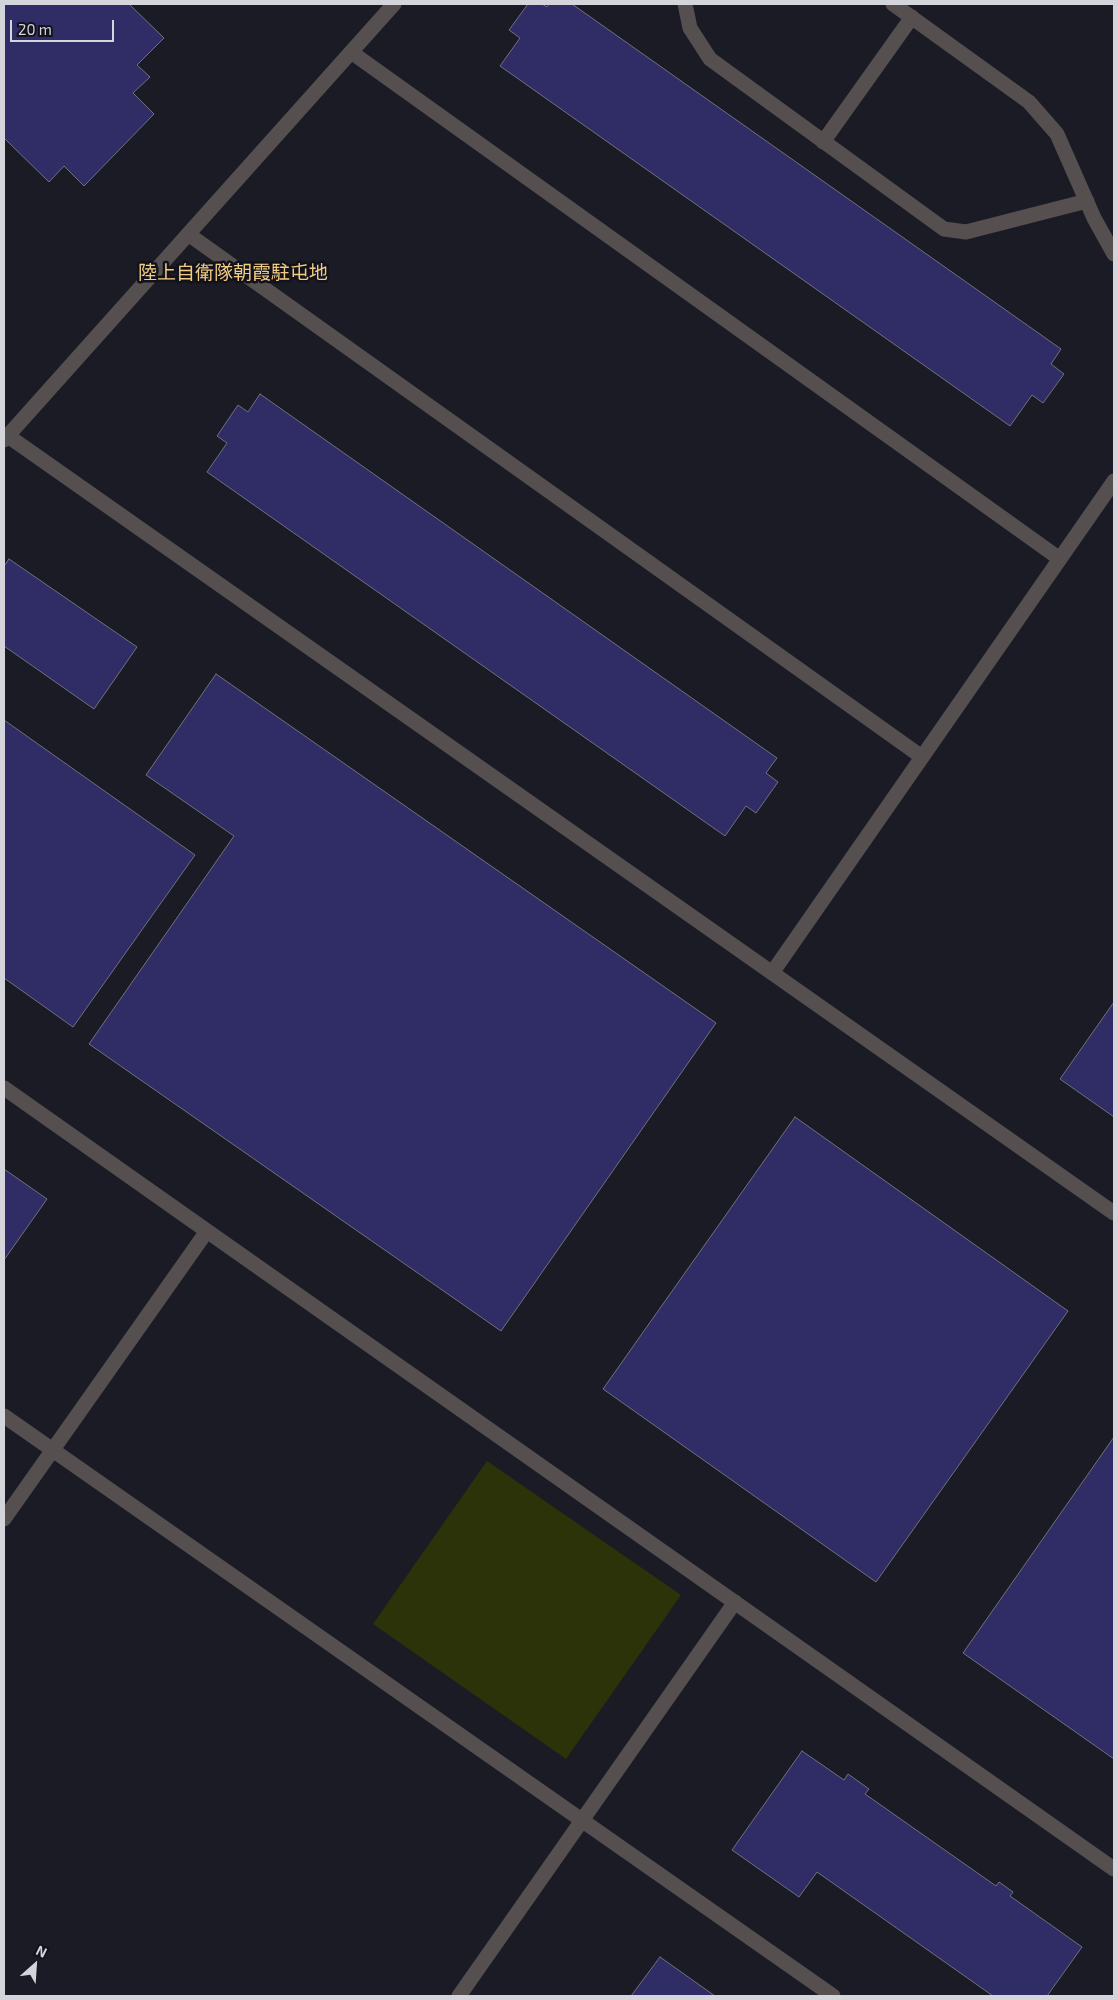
<!DOCTYPE html>
<html>
<head>
<meta charset="utf-8">
<style>
	body { margin:0 }
	#map { position:relative; width:1118px; height:2000px; overflow:hidden; background:#1a1b24; font-family:"Exo 2",sans-serif }
	canvas { display:block }
	.frame { position:absolute; inset:0; border:5px solid #d4d4db; pointer-events:none }
	.north { position:absolute; left:10px; top:1940px; width:50px; height:50px; -webkit-text-stroke:4px #11121b; paint-order:stroke; rotate:26deg; font-size:14px; font-weight:700; line-height:20px; text-align:center; color:#d4d4db }
	.north::after { content:''; display:block; margin:auto; width:18px; height:22px; background:#d4d4db; clip-path:polygon(50% 0,100% 100%,50% 72%,0 100%) }
	.scale { position:absolute; left:10px; top:20px; width:104px; height:22px; box-sizing:border-box; border:2px solid #d4d4db; border-top:0; padding-left:6px; font-size:15px; line-height:18px; white-space:nowrap; color:#d4d4db; -webkit-text-stroke:4px #11121b; paint-order:stroke }
</style>
</head>
<body>
<div id="map">
<canvas width="1118" height="2000"></canvas>
<div class="frame"></div>
<div class="north">N</div>
<div class="scale">20 m</div>
</div>
<script>
const g = document.querySelector('canvas').getContext('2d');
g.lineJoin = 'round';
function fillPath(path, color) { g.fillStyle = color; g.fill(path, 'evenodd'); }
const shape = rows => new Path2D(rows.map(r => 'M' + r).join(''));
function strokePath(path, color, width, dash) { g.strokeStyle = color; g.lineWidth = width; g.lineCap = dash ? 'butt' : 'round'; g.setLineDash(dash || []); g.stroke(path); }
function label(font, color, halo, rows, align = 'center') {
  g.font = font + ' "Exo 2","Noto Sans JP",sans-serif'; g.lineWidth = 5; g.setLineDash([]); g.textBaseline = 'middle'; g.strokeStyle = halo; g.fillStyle = color; for (const [text, x, y, turn = 0] of rows) {
    g.save(); g.translate(x, y); g.rotate((+turn || 0) * Math.PI / 180); g.textAlign = isNaN(turn) ? turn : align; if (halo) g.strokeText(text, 0, 0); g.fillText(text, 0, 0); g.restore();
  }
}
const green = shape([
	[487,1461,681,1595,566,1759,373,1624]
]);
const building = shape([
	[4,4,129,4,164,38,137,65,150,77,133,93,154,114,84,186,64,166,49,182,4,138,4,4],
	[528,4,542,4,547,7,549,4,572,4,1061,349,1051,364,1064,374,1043,403,1032,395,1010,426,500,66,520,38,509,30,528,4],
	[260,394,777,758,766,773,778,782,756,813,746,806,725,836,207,472,227,443,217,436,238,405,248,412,260,394],
	[9,559,137,647,94,709,4,646,4,566,9,559],
	[216,674,716,1023,501,1331,89,1044,234,836,146,775,216,674],
	[4,720,195,855,73,1027,4,978,4,720],
	[1114,1002,1114,1117,1060,1079,1114,1002],
	[795,1117,1068,1311,876,1582,603,1389,795,1117],
	[4,1169,47,1199,4,1260,4,1169],
	[1114,1437,1114,1759,963,1653,1114,1437],
	[802,1751,844,1780,848,1774,869,1789,865,1794,996,1886,999,1882,1013,1892,1010,1896,1082,1947,1047,1996,993,1996,817,1872,799,1897,732,1850,802,1751],
	[660,1957,715,1996,631,1996,660,1957]
]);
const minor = shape([
	[685,4,690,28,710,59,944,229,966,232,1087,201],
	[893,4,1029,102,1057,134,1094,218,1114,254],
	[351,52,1060,559],
	[823,142,912,17],
	[188,234,922,757],
	[8,436,1114,1213],
	[4,440,394,4],
	[772,973,1114,481],
	[4,1088,207,1231],
	[4,1416,833,1996],
	[4,1519,207,1231,1114,1869],
	[459,1996,735,1602]
]);
const quarterNames = [
	["陸上自衛隊朝霞駐屯地",233,273]
];
fillPath(green, '#2c3309');
fillPath(building, '#302c66');
strokePath(building, '#70717d', 1);
strokePath(minor, '#554f50', 15);
label('19px', '#f3cc84', '#11121b', quarterNames);
</script>
</body>
</html>
